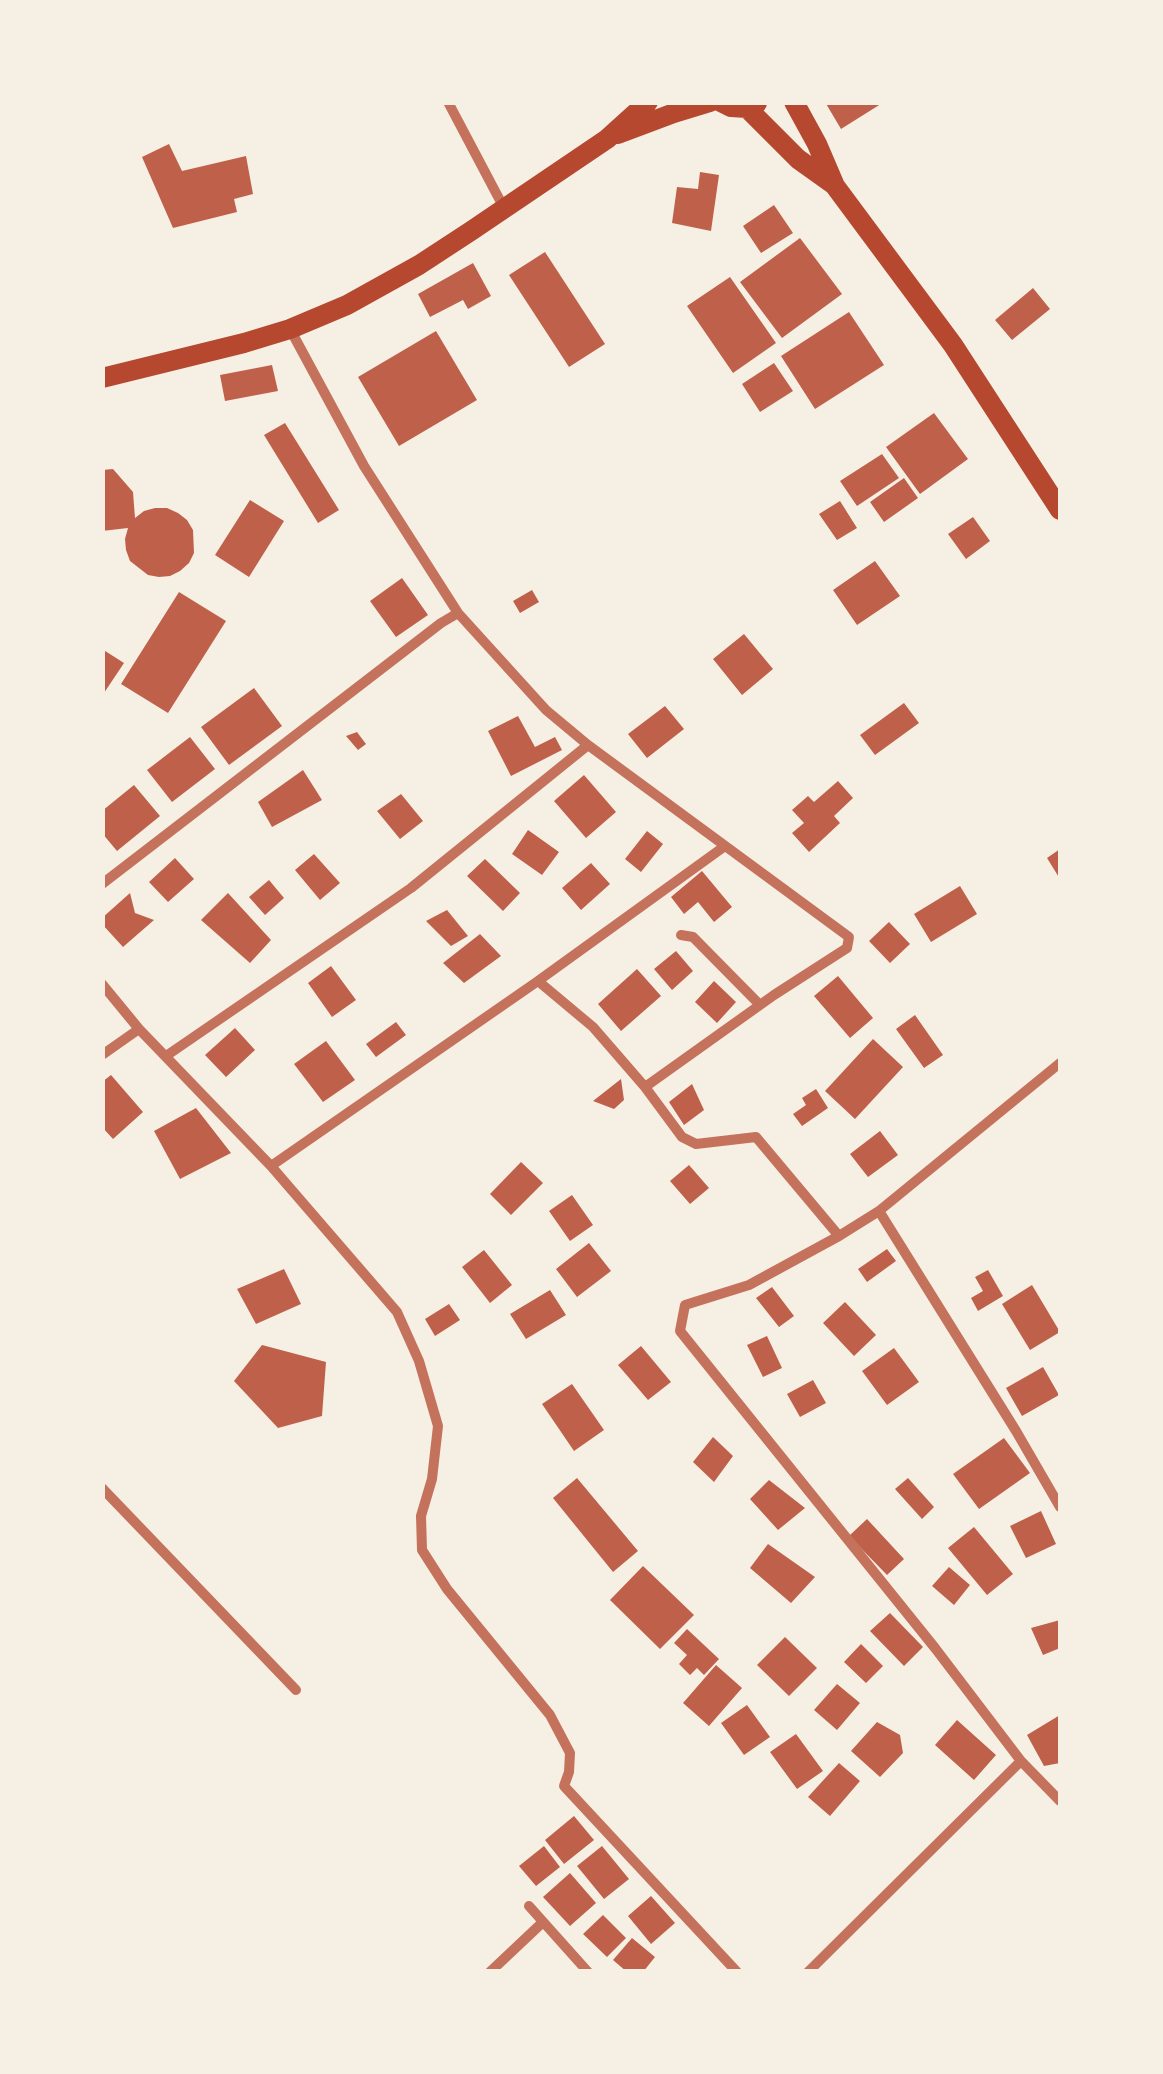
<!DOCTYPE html>
<html>
<head>
<meta charset="utf-8">
<style>
	body { margin:0 }
	#map { position:relative; width:1163px; height:2074px; overflow:hidden; background:#f6efe4; font-family:"Crimson Pro",serif }
	canvas { display:block }
	.frame { position:absolute; inset:0; border:105px solid #f6efe4; pointer-events:none }
</style>
</head>
<body>
<div id="map">
<canvas width="1163" height="2074"></canvas>
<div class="frame"></div>
</div>
<script>
const g = document.querySelector('canvas').getContext('2d');
g.lineJoin = 'round';
function fillPath(path, color) { g.fillStyle = color; g.fill(path, 'evenodd'); }
const shape = rows => new Path2D(rows.map(r => 'M' + r).join(''));
function strokePath(path, color, width, dash) { g.strokeStyle = color; g.lineWidth = width; g.lineCap = dash ? 'butt' : 'round'; g.setLineDash(dash || []); g.stroke(path); }
const building = shape([
	[825,102,884,102,841,129],
	[169,144,182,171,246,156,253,194,234,199,237,212,173,228,142,157],
	[700,172,719,175,711,231,672,223,677,187,698,189],
	[774,205,793,233,761,253,743,226],
	[800,238,842,294,782,338,740,282],
	[545,252,605,344,569,367,509,275],
	[473,263,491,296,468,309,463,300,430,317,418,294],
	[730,277,776,343,733,373,687,306],
	[1033,288,1050,309,1012,340,995,320],
	[849,312,884,365,815,409,781,356],
	[436,331,477,400,399,446,358,377],
	[774,363,793,391,760,412,742,384],
	[272,365,278,391,225,401,220,375],
	[934,413,968,459,920,494,886,447],
	[285,423,339,510,318,523,264,435],
	[882,454,899,478,857,506,840,481],
	[113,469,133,492,135,518,144,511,155,508,167,508,178,513,187,520,193,530,194,553,189,563,180,571,170,576,159,577,148,575,130,561,126,550,125,539,128,528,102,531,102,470],
	[904,478,918,498,884,522,870,502],
	[250,500,284,521,249,577,215,555],
	[840,501,857,528,837,540,819,514],
	[973,517,990,541,966,559,948,534],
	[875,561,900,596,857,625,833,590],
	[402,578,428,615,396,637,370,601],
	[532,590,539,602,520,613,513,601],
	[179,592,226,621,168,713,121,684],
	[744,634,773,669,742,695,713,659],
	[102,649,124,663,102,696],
	[254,688,282,726,229,765,201,727],
	[904,703,919,723,875,755,860,735],
	[665,706,684,729,647,758,628,734],
	[518,716,535,747,555,737,562,750,511,776,488,731],
	[357,732,366,744,358,750,346,736],
	[190,737,215,769,172,802,147,770],
	[303,770,322,800,272,827,258,802],
	[584,775,616,812,586,838,554,801],
	[838,781,853,798,834,816,840,823,809,852,792,833,804,823,792,810,808,796,814,802],
	[134,785,160,816,117,851,102,833,102,811],
	[401,794,423,821,400,839,377,811],
	[528,830,559,852,542,875,512,854],
	[647,831,663,844,641,872,625,859],
	[1060,849,1060,879,1047,858],
	[314,854,340,883,320,900,295,870],
	[175,858,194,879,168,902,149,882],
	[485,859,520,893,503,911,467,876],
	[591,863,610,884,581,910,562,888],
	[702,871,732,907,714,922,698,902,684,914,671,897],
	[269,880,284,898,265,915,249,897],
	[960,886,977,914,931,942,914,914],
	[130,893,135,913,154,920,123,947,102,924,102,918],
	[228,893,271,940,250,963,201,920],
	[447,910,468,936,451,946,426,921],
	[889,922,910,944,890,963,869,941],
	[480,934,501,956,464,983,443,963],
	[676,951,693,971,672,990,654,969],
	[331,966,356,1000,332,1017,308,983],
	[637,969,661,996,621,1031,598,1004],
	[838,976,873,1018,850,1038,814,996],
	[714,981,736,1002,717,1023,695,1002],
	[915,1015,943,1055,924,1068,896,1029],
	[396,1022,406,1035,376,1057,366,1044],
	[235,1028,255,1050,226,1077,205,1055],
	[873,1039,903,1067,855,1119,825,1091],
	[326,1041,355,1080,323,1102,294,1064],
	[111,1075,143,1112,113,1139,102,1127,102,1082],
	[621,1079,624,1100,614,1109,593,1101],
	[692,1084,704,1110,684,1125,669,1102],
	[816,1089,828,1108,802,1126,793,1114,806,1105,802,1098],
	[196,1108,231,1153,180,1179,154,1131],
	[880,1131,898,1155,868,1177,850,1154],
	[521,1162,543,1183,511,1215,490,1194],
	[689,1165,709,1188,690,1204,670,1181],
	[572,1195,593,1225,570,1241,549,1211],
	[589,1243,611,1271,577,1297,556,1269],
	[887,1249,896,1261,867,1282,858,1269],
	[484,1250,512,1285,490,1303,462,1267],
	[284,1269,301,1304,256,1324,237,1289],
	[988,1270,1003,1296,978,1311,971,1298,983,1291,975,1277],
	[1032,1285,1060,1332,1030,1350,1002,1304],
	[772,1287,794,1316,779,1327,756,1298],
	[550,1290,566,1315,526,1339,510,1314],
	[845,1302,876,1335,854,1356,823,1323],
	[449,1304,460,1320,435,1336,425,1319],
	[767,1336,782,1368,763,1377,747,1345],
	[262,1345,326,1362,322,1416,278,1428,234,1381],
	[641,1346,671,1382,648,1400,618,1365],
	[894,1348,919,1382,887,1405,862,1371],
	[1043,1367,1059,1395,1022,1416,1006,1388],
	[813,1380,826,1403,800,1417,787,1394],
	[572,1384,604,1430,574,1451,542,1404],
	[713,1437,733,1456,714,1482,693,1462],
	[1004,1438,1030,1473,979,1509,953,1474],
	[577,1478,638,1551,613,1572,553,1498],
	[908,1478,934,1507,922,1519,895,1489],
	[769,1480,805,1508,778,1530,750,1499],
	[1041,1511,1056,1544,1026,1558,1010,1526],
	[867,1519,904,1559,887,1575,849,1536],
	[974,1527,1013,1574,987,1595,948,1548],
	[768,1544,815,1577,791,1603,750,1568],
	[643,1566,694,1615,660,1649,610,1600],
	[949,1567,970,1585,954,1605,932,1586],
	[890,1613,923,1647,904,1666,870,1631],
	[1060,1620,1060,1648,1043,1655,1031,1628],
	[687,1629,719,1659,704,1675,697,1668,690,1675,679,1664,687,1655,674,1643],
	[785,1637,817,1668,789,1696,757,1665],
	[861,1644,883,1666,866,1683,844,1662],
	[716,1665,742,1688,709,1726,683,1703],
	[837,1684,860,1703,837,1730,814,1710],
	[747,1705,770,1737,744,1755,721,1723],
	[1060,1715,1060,1763,1044,1766,1027,1735],
	[957,1720,996,1755,974,1780,935,1745],
	[877,1722,900,1735,903,1753,880,1777,851,1751],
	[796,1734,823,1771,797,1789,770,1752],
	[839,1763,860,1781,830,1816,808,1797],
	[574,1816,594,1840,564,1864,545,1840],
	[544,1846,560,1867,536,1886,519,1866],
	[602,1846,629,1879,604,1899,577,1866],
	[570,1873,596,1903,570,1926,543,1897],
	[651,1896,675,1923,651,1944,628,1916],
	[603,1915,626,1938,607,1957,583,1934],
	[632,1938,655,1957,643,1972,627,1972,613,1960]
]);
const minor = shape([
	[448,102,504,208],
	[290,329,364,466,458,613,546,710,588,745,849,937,847,948,774,995,645,1087],
	[102,884,441,623,458,613],
	[681,935,693,937,760,1005],
	[538,981,725,846],
	[102,984,139,1029,102,1055],
	[139,1029,271,1166,397,1312,419,1361,438,1426,432,1479,421,1516,422,1550,447,1589,550,1715,570,1753,569,1772,564,1786,737,1972],
	[166,1056,411,888,588,745],
	[1060,1063,879,1211,839,1236,749,1285,685,1305,680,1331,935,1648,1021,1761,1060,1801],
	[271,1166,538,981,593,1027,645,1087,682,1137,696,1144,756,1137,839,1236],
	[879,1211,1016,1431,1060,1507],
	[102,1488,296,1690],
	[529,1906,588,1972],
	[490,1972,543,1922],
	[808,1972,1021,1761]
]);
const primary = shape([
	[618,134,674,113,710,102],
	[102,378,244,343,290,329,347,305,419,265,471,231,607,139,648,102]
]);
const trunk = shape([
	[721,102,731,107,747,108,757,103],
	[794,102,817,144,835,186,953,345,1060,510],
	[747,108,798,159,833,184]
]);
fillPath(building, '#bf614a');
strokePath(minor, '#c5725c', 10);
strokePath(primary, '#b5482f', 20);
strokePath(trunk, '#b5482f', 20);
</script>
</body>
</html>
